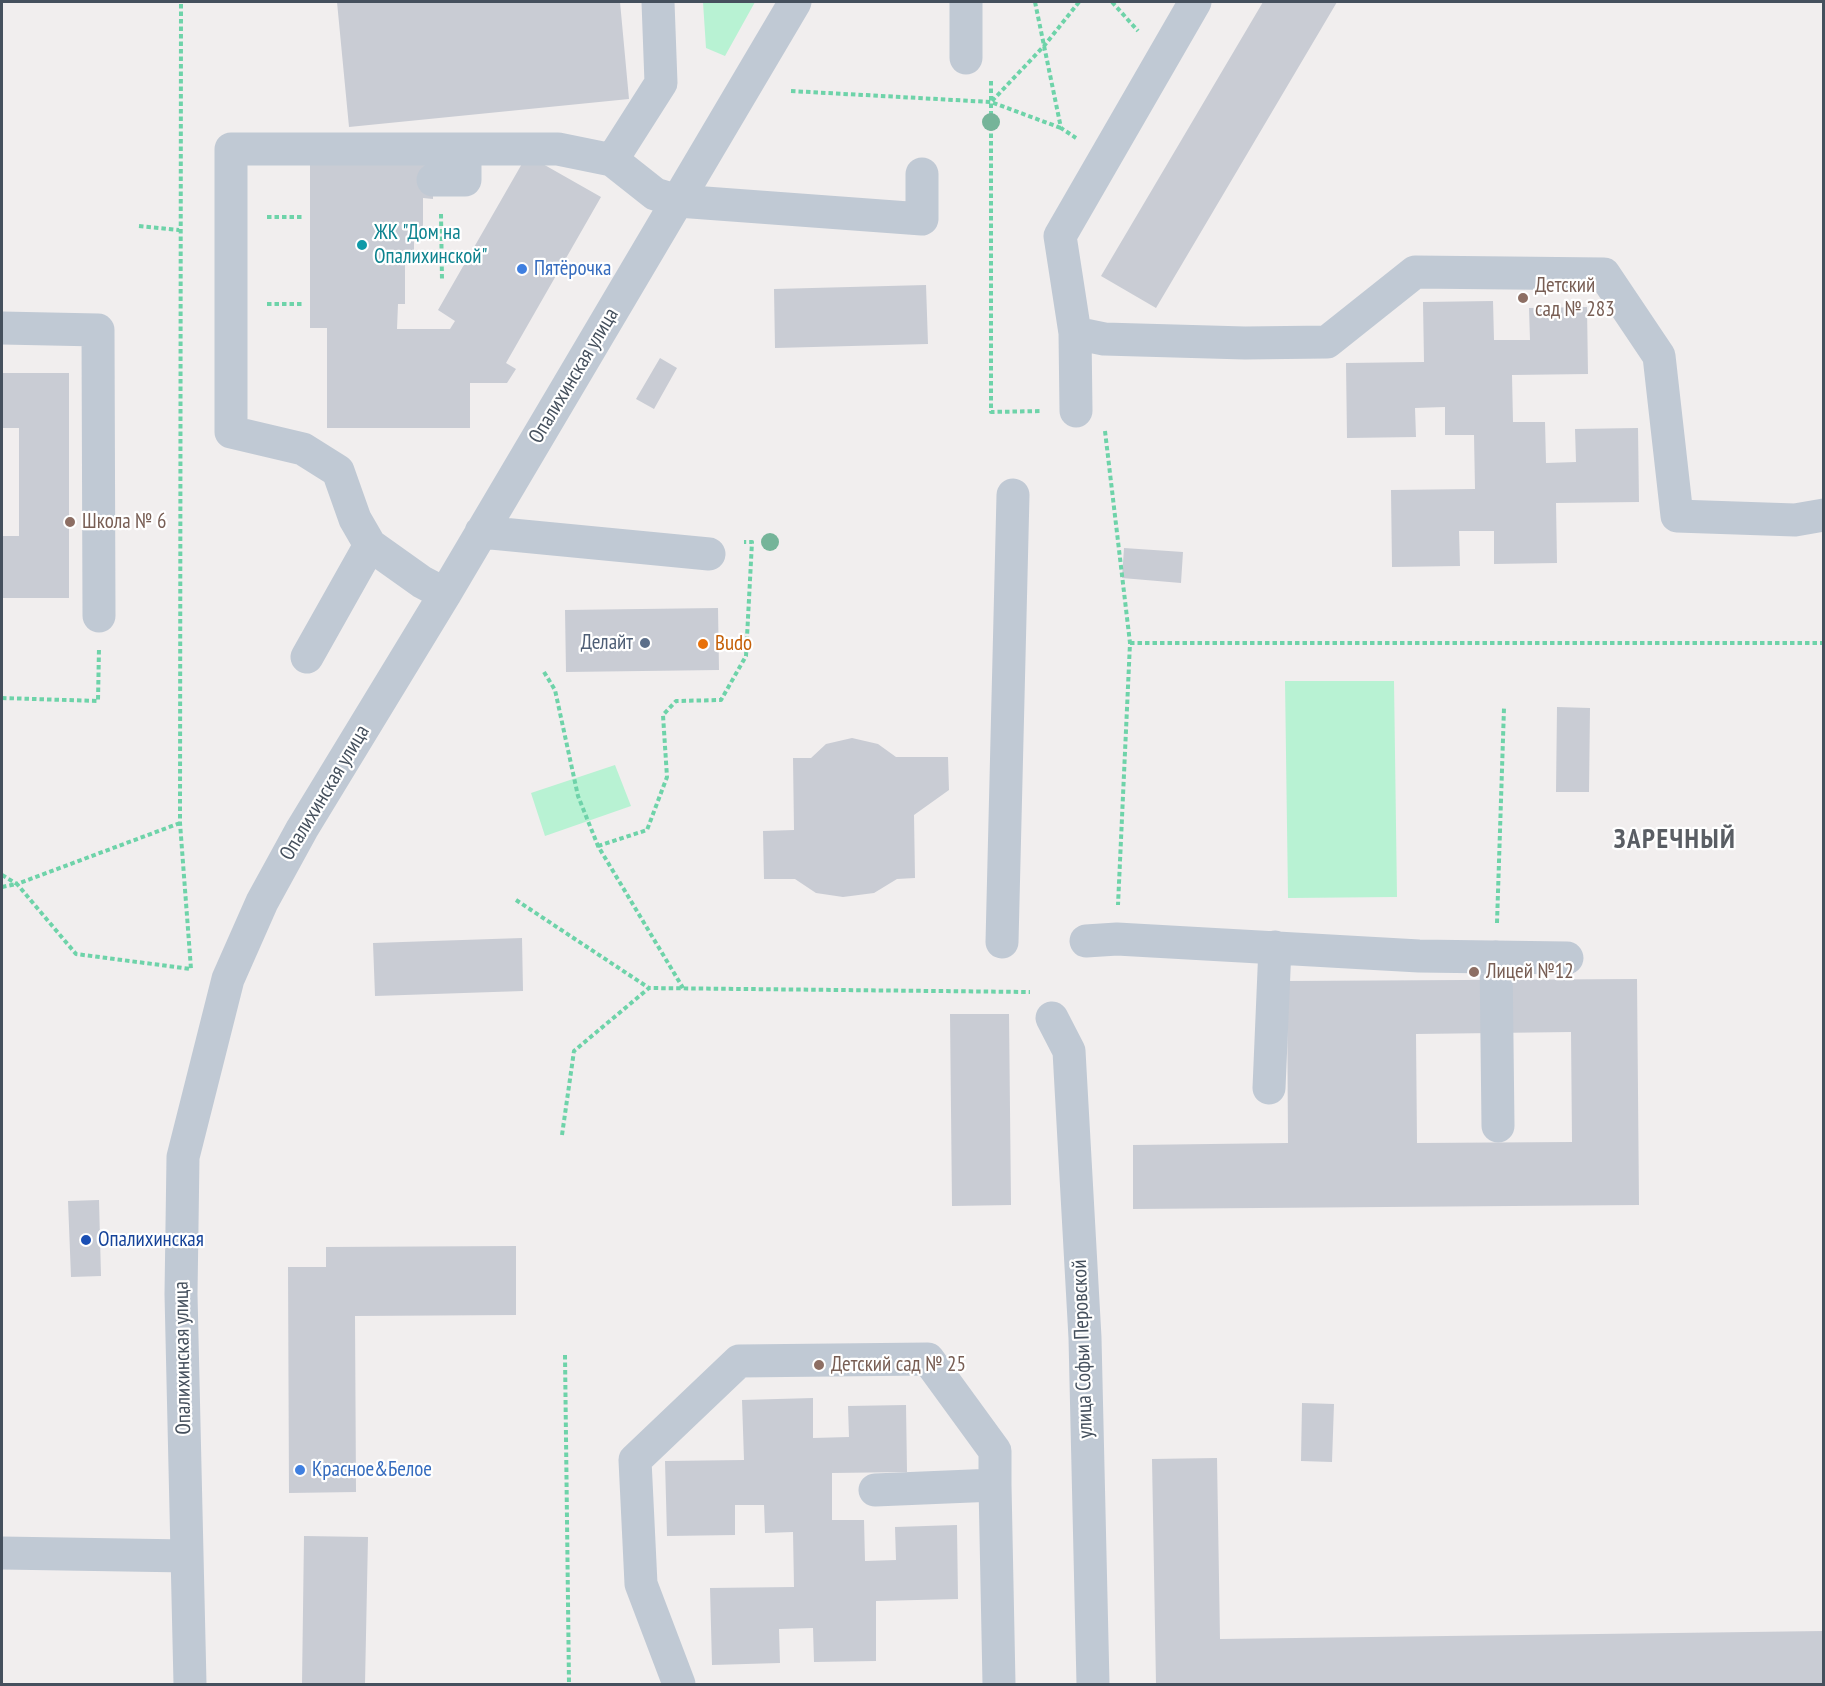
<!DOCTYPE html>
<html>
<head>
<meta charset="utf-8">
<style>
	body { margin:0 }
	#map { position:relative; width:1825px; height:1686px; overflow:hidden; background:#f1eeee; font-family:"PT Sans Narrow",sans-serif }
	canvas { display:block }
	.frame { position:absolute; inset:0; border:3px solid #45505d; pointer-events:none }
</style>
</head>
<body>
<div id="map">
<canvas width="1825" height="1686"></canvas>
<div class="frame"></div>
</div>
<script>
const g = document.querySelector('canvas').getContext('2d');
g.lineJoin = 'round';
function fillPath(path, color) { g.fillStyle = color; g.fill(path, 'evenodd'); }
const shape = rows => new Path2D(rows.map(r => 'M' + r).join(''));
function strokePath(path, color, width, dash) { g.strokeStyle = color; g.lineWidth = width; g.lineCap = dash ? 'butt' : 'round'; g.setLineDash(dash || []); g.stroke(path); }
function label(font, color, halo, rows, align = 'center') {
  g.font = font + ' "PT Sans Narrow",sans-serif'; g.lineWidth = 4.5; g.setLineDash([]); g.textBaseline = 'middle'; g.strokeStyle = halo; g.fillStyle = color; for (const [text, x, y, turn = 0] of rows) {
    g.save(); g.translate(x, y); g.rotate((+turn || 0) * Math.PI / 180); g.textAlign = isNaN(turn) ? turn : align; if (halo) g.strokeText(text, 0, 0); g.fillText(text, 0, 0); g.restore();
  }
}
const green = shape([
	[703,2,755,2,725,56,706,48],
	[1285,681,1394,681,1397,897,1288,898],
	[615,765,631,806,545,836,531,793]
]);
const building = shape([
	[337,2,620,2,629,99,349,127],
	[1263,2,1337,2,1156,308,1101,276],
	[527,155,601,197,506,363,516,369,507,383,470,383,470,428,327,428,327,328,310,328,310,162,433,162,433,199,423,198,423,228,414,227,414,262,405,262,405,304,398,304,397,329,450,329,455,321,438,310],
	[926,285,928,344,775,348,774,289],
	[1493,301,1494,340,1530,340,1529,308,1587,307,1588,374,1512,375,1513,422,1545,422,1546,463,1576,462,1575,429,1638,428,1639,502,1556,503,1557,563,1494,564,1494,531,1459,531,1460,566,1392,567,1391,490,1475,489,1474,435,1445,435,1445,407,1415,408,1416,437,1347,438,1346,363,1424,362,1423,302],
	[660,358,677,368,654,409,636,399],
	[2,373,69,373,69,598,2,598,2,536,19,536,19,428,2,428],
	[1124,548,1183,552,1181,583,1122,578],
	[718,608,719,670,566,672,565,610],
	[1557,707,1590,708,1589,792,1556,792],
	[852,738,878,744,896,757,948,757,949,790,914,815,915,878,897,879,874,893,843,897,816,893,795,879,764,879,763,831,794,830,793,758,811,758,826,744],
	[522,938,523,991,375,996,373,943],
	[1637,979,1639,1205,1133,1209,1133,1145,1288,1143,1287,981],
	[1571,1032,1572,1142,1417,1143,1416,1034],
	[950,1014,1009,1014,1011,1205,952,1206],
	[99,1200,101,1276,71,1277,68,1201],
	[516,1246,516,1315,355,1316,356,1492,289,1493,288,1267,326,1267,326,1247],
	[813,1398,813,1438,849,1437,848,1406,906,1405,907,1472,832,1473,832,1520,864,1520,865,1561,896,1560,895,1527,957,1525,958,1599,876,1601,876,1661,814,1662,813,1628,779,1629,780,1663,712,1665,710,1588,794,1587,793,1532,765,1533,764,1505,735,1505,735,1535,667,1536,665,1461,744,1460,742,1400],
	[1302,1403,1334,1404,1332,1462,1301,1461],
	[1217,1458,1220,1639,1824,1631,1824,1684,1156,1684,1152,1459],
	[304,1536,368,1537,365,1684,302,1684]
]);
const path = shape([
	[1035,2,1061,128,1076,138],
	[1112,2,1138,31],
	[991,81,991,412,1042,411],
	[791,91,991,102,1061,128],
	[992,101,1044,46,1079,2],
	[441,214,442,280],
	[267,217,303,217],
	[139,226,179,230],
	[267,304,303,304],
	[1105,431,1130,643,1118,905],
	[1130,643,1824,643],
	[544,672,555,690,578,796,598,846,683,988],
	[2,698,98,701,99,648],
	[180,823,17,884,76,954,191,969,180,823,181,2],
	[598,846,647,830,667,777,663,715,676,701,721,700,746,656,752,542,744,542],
	[2,875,17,884],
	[2,887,16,884],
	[516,900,649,988],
	[1497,923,1504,708],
	[562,1135,574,1051,649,988,1030,992],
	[565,1355,569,1684]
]);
const minor = shape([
	[966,2,966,58],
	[612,160,661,83,658,2],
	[433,180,465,180,465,149],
	[2,328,98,330,99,616],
	[1075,333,1104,339,1245,343,1327,342,1415,272,1604,274,1659,356,1677,516,1795,520,1824,515],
	[1076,411,1075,333,1060,236,1195,2],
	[481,532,709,554],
	[445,594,422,582,370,545,355,519,338,471,303,449,231,432,231,149,558,149,612,160,655,194,678,201,922,219,922,174],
	[307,657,370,545],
	[1086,941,1117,939,1419,956,1567,958],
	[1002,942,1013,495],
	[1496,957,1498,1126],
	[1052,1018,1069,1051,1085,1338,1093,1684],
	[1269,1088,1275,947],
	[995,1485,999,1684],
	[2,1553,187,1556],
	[190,1684,181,1294,183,1157,228,979,262,902,302,829,445,594,795,2],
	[679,1684,641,1584,635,1460,739,1361,928,1359,995,1451,995,1485,875,1490]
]);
const trees = [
	[991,122],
	[770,542]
];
const markers = [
	[362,245,6,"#0f9aa8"],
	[522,269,6,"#3f7fe0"],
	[1523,298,6,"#8d6e63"],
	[70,522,6,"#8d6e63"],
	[645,643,6,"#5c6f8a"],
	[703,644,6,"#e8710a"],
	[1474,972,6,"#8d6e63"],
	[86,1240,6,"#1a4fb4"],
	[819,1365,6,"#8d6e63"],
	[300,1470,6,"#3f7fe0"]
];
const cultureNames = [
	["ЖК \"Дом на",374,233],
	["Опалихинской\"",374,257]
];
const shopNames = [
	["Пятёрочка",534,269],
	["Красное&Белое",312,1470]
];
const educationNames = [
	["Детский",1535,286],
	["сад № 283",1535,310],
	["Школа № 6",82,522],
	["Лицей №12",1486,972],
	["Детский сад № 25",831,1365]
];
const streetNames = [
	["Опалихинская улица",574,376,-59],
	["Опалихинская улица",325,793,-59],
	["улица Софьи Перовской",1083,1349,-92],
	["Опалихинская улица",183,1358,-91]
];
const serviceNames = [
	["Делайт",633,643]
];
const foodNames = [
	["Budo",715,644]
];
const transitNames = [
	["Опалихинская",98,1240]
];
const districtNames = [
	["ЗАРЕЧНЫЙ",1675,840]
];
fillPath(green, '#b8f2d3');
fillPath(building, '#c9ccd4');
strokePath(path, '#6ed3a9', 4, [4.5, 3]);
strokePath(minor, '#c0c9d4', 33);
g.fillStyle = '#75b499';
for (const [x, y] of trees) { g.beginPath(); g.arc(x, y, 9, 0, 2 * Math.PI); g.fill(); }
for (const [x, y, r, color] of markers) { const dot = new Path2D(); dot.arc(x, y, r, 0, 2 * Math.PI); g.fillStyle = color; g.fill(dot); strokePath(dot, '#fff', 2); }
label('21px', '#0d838f', '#fff', cultureNames, 'left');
label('21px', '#366cbe', '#fff', shopNames, 'left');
label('21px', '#785e54', '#fff', educationNames, 'left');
label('21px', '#45505d', '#fff', streetNames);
label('21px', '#4e5e75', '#fff', serviceNames, 'right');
label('21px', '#c56008', '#fff', foodNames, 'left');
label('21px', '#164399', '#fff', transitNames, 'left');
g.letterSpacing = '1.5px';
label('bold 27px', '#5a5e64', '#fff', districtNames);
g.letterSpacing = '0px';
</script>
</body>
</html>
